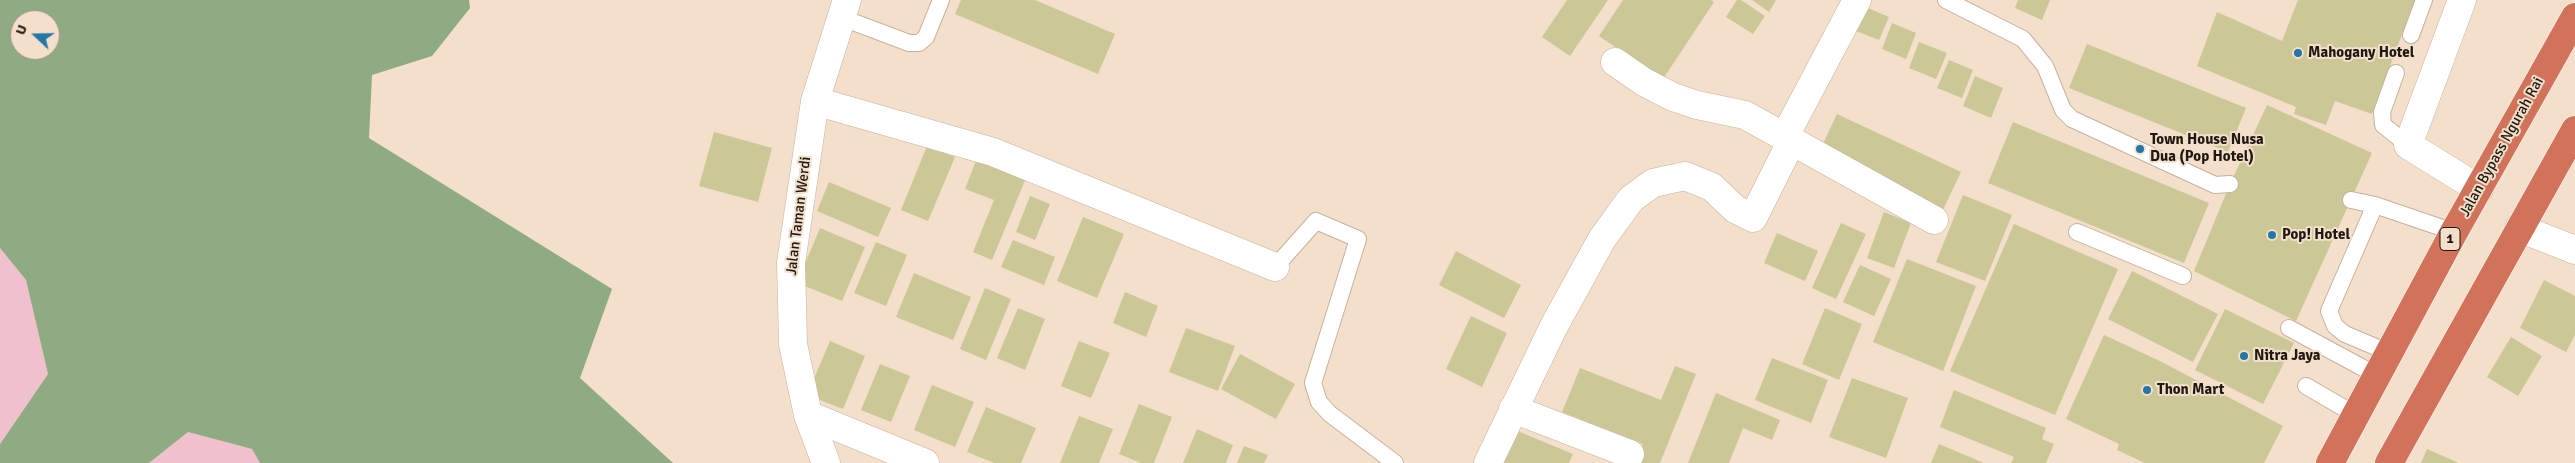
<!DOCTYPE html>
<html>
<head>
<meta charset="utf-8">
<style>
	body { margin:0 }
	#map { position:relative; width:2575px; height:463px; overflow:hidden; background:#f3dfca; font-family:Signika,sans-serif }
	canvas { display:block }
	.north { position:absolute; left:10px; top:10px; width:50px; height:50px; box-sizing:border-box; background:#f3dfca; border:1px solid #9f9080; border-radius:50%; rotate:291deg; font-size:14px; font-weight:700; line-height:20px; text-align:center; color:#201911 }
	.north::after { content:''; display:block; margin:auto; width:18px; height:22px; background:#2376a7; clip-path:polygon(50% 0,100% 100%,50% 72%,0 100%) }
</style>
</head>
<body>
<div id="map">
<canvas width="2575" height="463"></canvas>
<div class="north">U</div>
</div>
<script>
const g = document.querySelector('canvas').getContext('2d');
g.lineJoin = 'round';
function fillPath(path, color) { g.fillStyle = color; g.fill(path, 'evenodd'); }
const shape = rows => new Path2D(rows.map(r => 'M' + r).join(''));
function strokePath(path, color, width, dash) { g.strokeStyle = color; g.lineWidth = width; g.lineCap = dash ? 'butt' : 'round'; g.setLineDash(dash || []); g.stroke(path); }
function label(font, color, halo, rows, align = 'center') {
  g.font = font + ' Signika,sans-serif'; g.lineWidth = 4; g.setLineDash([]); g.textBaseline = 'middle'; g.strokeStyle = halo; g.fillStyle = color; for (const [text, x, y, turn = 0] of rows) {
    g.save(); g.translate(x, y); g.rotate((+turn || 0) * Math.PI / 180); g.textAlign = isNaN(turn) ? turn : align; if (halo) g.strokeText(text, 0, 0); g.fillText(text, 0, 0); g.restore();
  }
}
const green = shape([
	[0,248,26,280,48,374,0,444],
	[188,432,252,449,260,463,149,463]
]);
const water = shape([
	[0,0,469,0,470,8,432,56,372,75,369,138,612,289,580,378,673,463,260,463,252,449,188,432,149,463,0,463,0,444,48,374,26,280,0,248],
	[20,20,50,20,50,50,20,50]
]);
const building = shape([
	[961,0,1035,0,1115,34,1098,74,955,14],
	[1567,0,1608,0,1570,56,1542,37],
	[1623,0,1711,0,1714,2,1663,79,1599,36],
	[1737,0,1741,0,1765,16,1753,34,1726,17],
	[1752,0,1776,0,1769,12],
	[2018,0,2050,0,2042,20,2015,8],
	[2298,0,2415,0,2372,114,2335,101,2326,125,2294,114,2296,107,2197,66,2217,12,2282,41],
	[1861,5,1889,17,1879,40,1851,29],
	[1892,23,1916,33,1906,59,1882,49],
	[1919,42,1947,53,1936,79,1909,68],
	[2087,44,2246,108,2228,152,2069,88],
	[1949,60,1973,70,1962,98,1937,88],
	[1975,76,2003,88,1991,118,1963,106],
	[2267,105,2372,153,2296,321,2194,271,2230,184],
	[1837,114,1961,172,1942,212,1822,146],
	[2013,122,2209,203,2184,263,1988,183],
	[714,132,772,148,758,202,699,186],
	[927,146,955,157,928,221,901,210],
	[977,158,1026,178,992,260,973,252,994,200,965,189],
	[829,182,891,208,878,237,817,211],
	[1963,195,2012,215,1985,281,1936,262],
	[1030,196,1050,204,1035,240,1016,232],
	[1884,212,1911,223,1894,268,1867,258],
	[1083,217,1124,234,1097,298,1057,281],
	[1841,223,1866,234,1836,299,1812,288],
	[2014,224,2118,269,2055,415,1950,371],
	[820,228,865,247,842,301,797,283],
	[1777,233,1818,251,1805,281,1764,263],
	[1013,240,1055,257,1044,285,1001,267],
	[876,242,907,255,886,306,854,293],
	[1456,251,1521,285,1504,318,1439,285],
	[1907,259,1976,286,1943,371,1873,342],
	[1860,265,1891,279,1874,316,1843,302],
	[2132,271,2218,314,2193,362,2108,319],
	[914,273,971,297,953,340,896,317],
	[2544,280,2575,296,2575,335,2566,352,2520,328],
	[985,288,1011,299,986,360,960,349],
	[1125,292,1158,306,1146,337,1113,323],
	[1018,308,1045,319,1025,370,997,358],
	[1825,308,1862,324,1839,380,1802,364],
	[2225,309,2294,343,2263,404,2195,370],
	[1471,316,1507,333,1482,387,1446,369],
	[1186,328,1235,346,1218,391,1169,372],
	[2104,335,2160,361,2283,426,2264,463,2145,463,2117,450,2119,444,2066,419],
	[2511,337,2542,356,2518,396,2487,377],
	[830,341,865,356,843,409,807,395],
	[1079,341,1110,353,1091,398,1061,386],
	[1240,354,1295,384,1276,419,1221,389],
	[1772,358,1828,380,1811,423,1755,400],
	[880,364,910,376,891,422,861,410],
	[1675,366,1696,374,1660,463,1635,463,1643,444,1562,412,1580,368,1661,400],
	[1852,378,1908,398,1886,458,1829,437],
	[932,385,974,402,955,447,914,430],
	[1954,390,2046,428,2042,439,2054,444,2046,463,2011,463,2014,457,1940,427],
	[1716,393,1780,420,1772,440,1743,428,1729,463,1688,463],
	[1139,404,1172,417,1154,463,1141,463,1119,454],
	[986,407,1036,428,1021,463,994,463,967,452],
	[1079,416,1113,429,1099,463,1060,463],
	[1197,429,1233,445,1226,463,1183,463],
	[1515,430,1573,454,1569,463,1501,463],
	[1939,444,1984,463,1931,463],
	[1244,446,1268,455,1264,463,1237,463],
	[2427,449,2459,463,2421,463]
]);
const lane = shape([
	[1946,0,2023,39,2045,66,2063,110,2072,119,2215,185,2230,184],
	[840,17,909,43,919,43,926,37,941,0],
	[2411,35,2424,0],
	[2396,73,2382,112,2383,125,2408,145],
	[2351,200,2375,205,2454,232],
	[2375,205,2329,311,2335,326,2345,334,2390,353],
	[2077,232,2183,276],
	[1275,267,1316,221,1358,239,1313,383,1319,402,1330,414,1395,463],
	[2289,328,2378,376],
	[2306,386,2356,415]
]);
const street = shape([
	[2462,0,2408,145,2479,189],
	[1615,62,1644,82,1673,97,1697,105,1745,115,1934,220],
	[815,101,993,152,1275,267],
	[1785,136,1857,0],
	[1513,409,1630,454],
	[808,415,925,463],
	[826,463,808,415,793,344,791,263,815,101,847,0],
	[1488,463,1554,326,1602,239,1631,199,1653,183,1685,176,1712,187,1735,209,1753,218,1792,140]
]);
const secondary = shape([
	[2519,228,2575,250]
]);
const highway = shape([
	[2330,463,2454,232,2575,17],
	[2389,463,2575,130]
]);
const markers = [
	[2298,53,5,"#2376a7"],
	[2140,149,5,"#2376a7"],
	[2272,235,5,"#2376a7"],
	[2244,356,5,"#2376a7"],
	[2147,390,5,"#2376a7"]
];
const shields = [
	[2450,239,20]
];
const shieldNames = [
	["1",2450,239]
];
const poiNames = [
	["Mahogany Hotel",2308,53],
	["Town House Nusa",2150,140],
	["Dua (Pop Hotel)",2150,157],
	["Pop! Hotel",2282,235],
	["Nitra Jaya",2254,356],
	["Thon Mart",2157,390]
];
const streetNames = [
	["Jalan Bypass Ngurah Rai",2502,147,-61],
	["Jalan Taman Werdi",799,216,-83]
];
fillPath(green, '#f1c0cd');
fillPath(water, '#8fab84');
fillPath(building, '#ccc797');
strokePath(lane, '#c5b29d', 18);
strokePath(street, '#c5b29d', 29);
strokePath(secondary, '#c5b29d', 29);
strokePath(highway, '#fff', 29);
strokePath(lane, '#fff', 16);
strokePath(street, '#fff', 28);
strokePath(secondary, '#fff', 28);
strokePath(highway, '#d1725b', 28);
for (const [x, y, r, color] of markers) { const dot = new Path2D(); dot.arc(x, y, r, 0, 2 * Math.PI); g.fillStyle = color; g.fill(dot); strokePath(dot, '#f3dfca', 2); }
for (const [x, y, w] of shields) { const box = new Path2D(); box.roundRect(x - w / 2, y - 11.5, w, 23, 4); g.fillStyle = '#f3dfca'; g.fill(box); strokePath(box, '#201911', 1); }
label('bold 14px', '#201911', null, shieldNames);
label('bold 15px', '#201911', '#f3dfca', poiNames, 'left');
label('15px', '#201911', '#f3dfca', streetNames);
</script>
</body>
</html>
